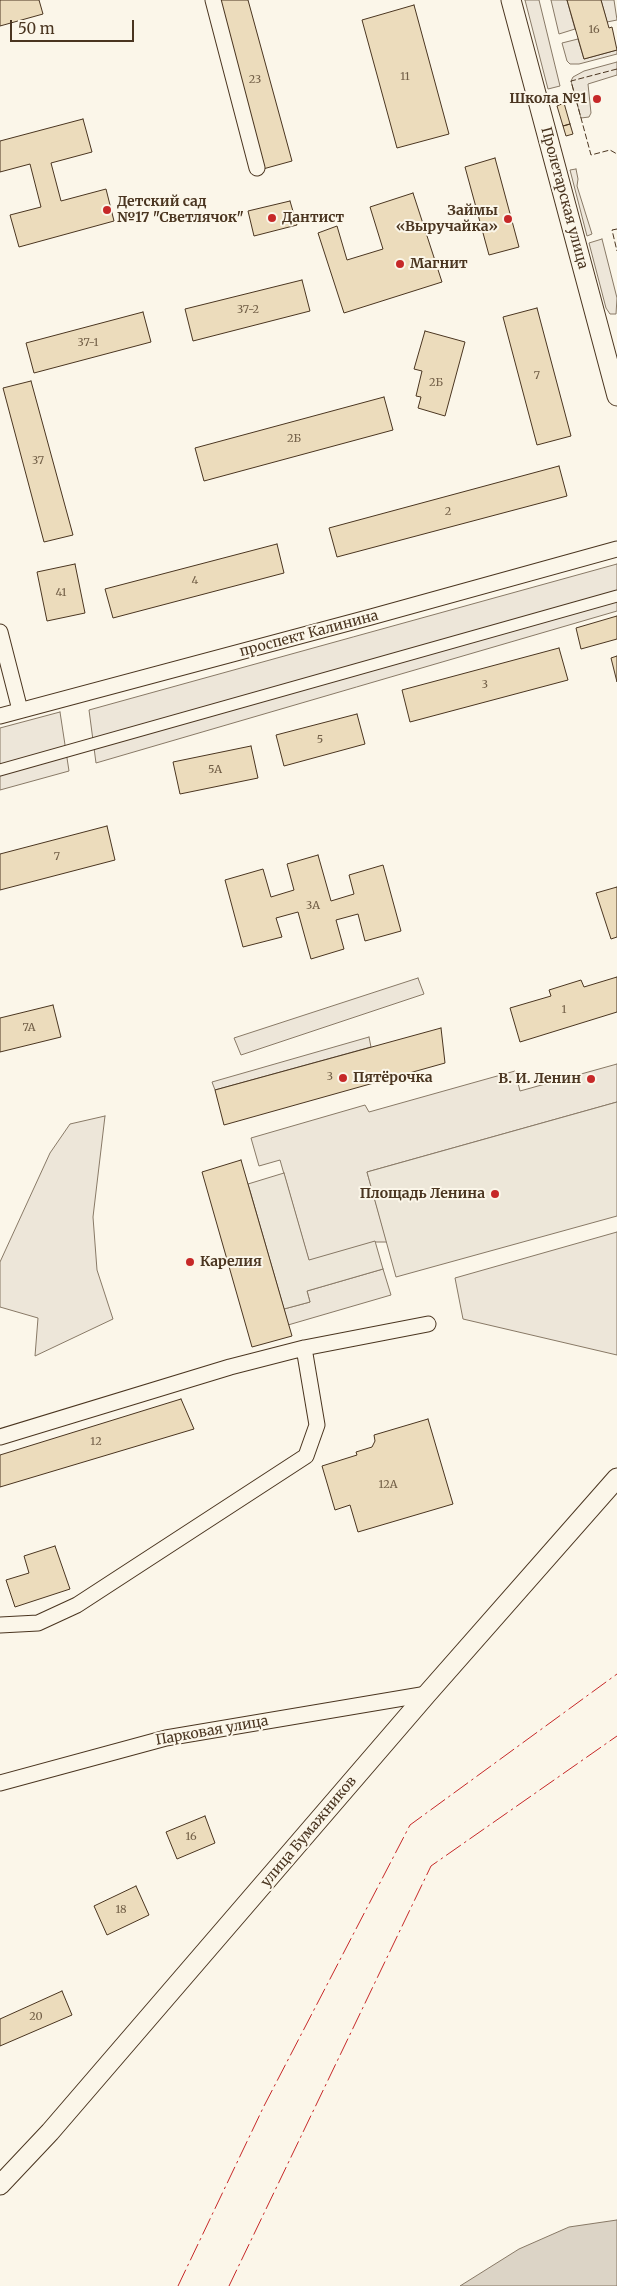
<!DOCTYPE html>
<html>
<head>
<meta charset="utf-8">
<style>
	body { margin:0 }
	#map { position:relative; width:617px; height:2286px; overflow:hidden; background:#fbf6e9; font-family:Merriweather,serif }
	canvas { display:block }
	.scale { position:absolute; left:10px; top:20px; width:124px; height:22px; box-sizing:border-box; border:2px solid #4a3520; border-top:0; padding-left:6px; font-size:15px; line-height:18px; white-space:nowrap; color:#4a3520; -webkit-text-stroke:4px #fbf6e9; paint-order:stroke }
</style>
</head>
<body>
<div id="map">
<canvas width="617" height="2286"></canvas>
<div class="scale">50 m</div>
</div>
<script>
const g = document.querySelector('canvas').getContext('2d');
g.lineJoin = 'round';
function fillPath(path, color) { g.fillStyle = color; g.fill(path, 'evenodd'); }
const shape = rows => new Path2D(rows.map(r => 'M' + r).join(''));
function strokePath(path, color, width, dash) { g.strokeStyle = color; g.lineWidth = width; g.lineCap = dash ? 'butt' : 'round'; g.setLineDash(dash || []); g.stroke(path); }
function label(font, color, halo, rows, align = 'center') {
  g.font = font + ' Merriweather,serif'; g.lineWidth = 4; g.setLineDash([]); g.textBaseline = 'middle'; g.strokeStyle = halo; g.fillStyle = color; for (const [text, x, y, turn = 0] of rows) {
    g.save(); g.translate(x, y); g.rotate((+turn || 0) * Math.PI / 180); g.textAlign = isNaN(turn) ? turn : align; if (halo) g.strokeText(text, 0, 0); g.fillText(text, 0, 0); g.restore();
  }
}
const green = shape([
	[525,0,539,0,560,86,548,89,525,0],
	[551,0,567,0,575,29,559,34,551,0],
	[601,0,614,0,617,20,607,22,601,0],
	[578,39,584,59,617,50,617,54,579,64,570,64,567,61,562,43,578,39],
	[617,62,617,75,588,84,591,113,589,117,581,118,571,81,573,77,584,71,617,62],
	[576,169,578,179,577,186,592,234,587,236,570,170,576,169],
	[602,239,617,298,616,314,610,314,606,308,589,243,602,239],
	[617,564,617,611,96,763,89,710,617,564],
	[60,712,69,771,0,790,0,728,60,712],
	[418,978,424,994,241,1055,234,1038,418,978],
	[369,1037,371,1047,215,1090,212,1082,369,1037],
	[617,1064,617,1102,367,1172,387,1242,375,1242,309,1261,280,1160,259,1166,251,1138,365,1105,369,1112,515,1071,520,1091,617,1064],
	[105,1116,93,1217,97,1270,113,1319,35,1356,38,1318,0,1307,0,1262,50,1153,70,1124,105,1116],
	[617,1232,617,1355,463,1319,455,1278,617,1232],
	[383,1269,391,1295,288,1325,284,1309,310,1302,307,1291,383,1269]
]);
const parking = shape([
	[617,1102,617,1216,396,1277,367,1172,617,1102],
	[284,1173,309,1260,375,1241,383,1269,307,1291,310,1302,284,1309,248,1184,284,1173]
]);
const water = shape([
	[617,2220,617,2286,460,2286,519,2249,569,2227,617,2220]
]);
const building = shape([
	[0,0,39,0,43,14,0,26,0,0],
	[217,0,248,0,292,161,263,169,217,0],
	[567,0,601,0,609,28,612,27,617,50,584,59,567,0],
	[414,5,449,134,397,148,362,20,414,5],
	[564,103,570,124,563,126,557,106,564,103],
	[83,119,92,152,51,163,61,201,106,189,114,221,19,247,10,215,41,207,30,164,0,172,0,141,83,119],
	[570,124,573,134,566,136,563,126,570,124],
	[495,158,519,247,489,255,465,167,495,158],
	[413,193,442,282,344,313,318,233,337,226,347,260,383,249,370,207,413,193],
	[290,201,297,225,254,236,248,211,290,201],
	[302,280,310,311,193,341,185,309,302,280],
	[537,308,571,436,537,445,503,317,537,308],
	[143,312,151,342,34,373,26,343,143,312],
	[425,331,465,342,445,416,418,408,421,397,416,396,422,371,414,369,425,331],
	[31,381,73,535,44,542,3,388,31,381],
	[384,397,393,430,204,481,195,448,384,397],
	[559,466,567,496,337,557,329,528,559,466],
	[277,544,284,573,113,618,105,589,277,544],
	[75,564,85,613,47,621,37,572,75,564],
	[617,616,617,639,581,649,576,628,617,616],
	[559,648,568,680,410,722,402,690,559,648],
	[617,656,617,682,611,658,617,656],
	[357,714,365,744,284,766,276,735,357,714],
	[251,746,258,778,180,794,173,762,251,746],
	[107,826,115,860,0,890,0,854,107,826],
	[318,855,331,901,354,894,349,875,383,865,401,931,365,941,358,914,336,920,344,949,311,959,298,912,276,918,282,937,243,947,225,880,263,869,271,897,294,890,287,864,318,855],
	[617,887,617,937,611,939,596,893,617,887],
	[617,977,617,1012,520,1042,510,1008,551,996,549,990,581,980,584,987,617,977],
	[53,1005,61,1037,0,1052,0,1018,53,1005],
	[441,1028,445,1063,224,1125,215,1090,441,1028],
	[241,1160,292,1336,252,1347,202,1172,241,1160],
	[181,1399,194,1429,0,1487,0,1455,181,1399],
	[428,1419,453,1504,358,1532,350,1505,335,1510,322,1466,357,1455,356,1452,372,1447,375,1441,374,1435,428,1419],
	[55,1546,70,1589,15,1607,6,1580,29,1573,24,1556,55,1546],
	[205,1816,215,1843,177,1859,166,1832,205,1816],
	[136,1886,149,1915,107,1935,94,1906,136,1886],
	[62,1991,72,2015,0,2046,0,2019,62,1991]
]);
const pedestrian = shape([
	[0,770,617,596]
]);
const minor = shape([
	[213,0,257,168],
	[0,632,20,710],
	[0,716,371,617,617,549],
	[0,1437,230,1367,304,1348,428,1324],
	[0,1625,38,1623,77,1605,306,1456,317,1425,304,1348],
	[0,1783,166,1738,427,1694]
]);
const tertiary = shape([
	[511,0,617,396],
	[0,2185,50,2132,427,1694,617,1478]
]);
const fence = shape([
	[617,69,571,81,591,155,610,150,617,154],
	[617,229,612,230,617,251]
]);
const power = shape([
	[178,2286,264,2106,410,1825,617,1674],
	[229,2286,431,1866,617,1736]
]);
const markers = [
	[597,99,5,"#c62828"],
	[107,210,5,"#c62828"],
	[272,218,5,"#c62828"],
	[508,219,5,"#c62828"],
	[400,264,5,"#c62828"],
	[343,1078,5,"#c62828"],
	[591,1079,5,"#c62828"],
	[495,1194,5,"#c62828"],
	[190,1262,5,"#c62828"]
];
const numberNames = [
	["16",594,30],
	["11",405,77],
	["23",255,80],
	["37-2",248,310],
	["37-1",88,343],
	["7",537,376],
	["2Б",436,383],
	["2Б",294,439],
	["37",38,461],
	["2",448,512],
	["4",195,581],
	["41",61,593],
	["3",485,685],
	["5",320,740],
	["5А",215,770],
	["7",57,857],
	["3А",313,906],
	["1",564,1010],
	["7А",29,1028],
	["3",330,1077],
	["12",96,1442],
	["12А",388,1485],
	["16",191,1837],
	["18",121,1910],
	["20",36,2017]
];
const poiNames = [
	["Школа №1",587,99,"right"],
	["Детский сад",117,202],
	["№17 \"Светлячок\"",117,218],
	["Займы",498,211,"right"],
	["«Выручайка»",498,227,"right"],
	["Дантист",282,218],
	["Магнит",410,264],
	["Пятёрочка",353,1078],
	["В. И. Ленин",581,1079,"right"],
	["Площадь Ленина",485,1194,"right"],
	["Карелия",200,1262]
];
const streetNames = [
	["Пролетарская улица",564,198,75],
	["проспект Калинина",309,634,-15],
	["Парковая улица",212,1731,-10],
	["улица Бумажников",309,1832,-50]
];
fillPath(green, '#ede6d9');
strokePath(green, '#887966', 1);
fillPath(parking, '#ede7d9');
strokePath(parking, '#887966', 1);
fillPath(water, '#dcd4c6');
strokePath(water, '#887966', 1);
fillPath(building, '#ecdcbc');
strokePath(building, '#4a3520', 1);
strokePath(pedestrian, '#4a3520', 13);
strokePath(minor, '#4a3520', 17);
strokePath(tertiary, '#4a3520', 21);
strokePath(pedestrian, '#fbf6e9', 11);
strokePath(minor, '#fbf6e9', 15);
strokePath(tertiary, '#fbf6e9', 19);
strokePath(fence, '#4a3520', 1, [6, 2.5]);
strokePath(power, '#c62828', 1, [18, 4, 2.5, 4]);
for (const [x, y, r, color] of markers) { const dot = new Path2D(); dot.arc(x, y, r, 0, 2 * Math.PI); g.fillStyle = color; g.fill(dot); strokePath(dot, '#fbf6e9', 2); }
label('11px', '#725f47', null, numberNames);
label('bold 14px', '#4a3520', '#fbf6e9', poiNames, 'left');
label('14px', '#4a3520', '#fbf6e9', streetNames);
</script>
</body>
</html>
